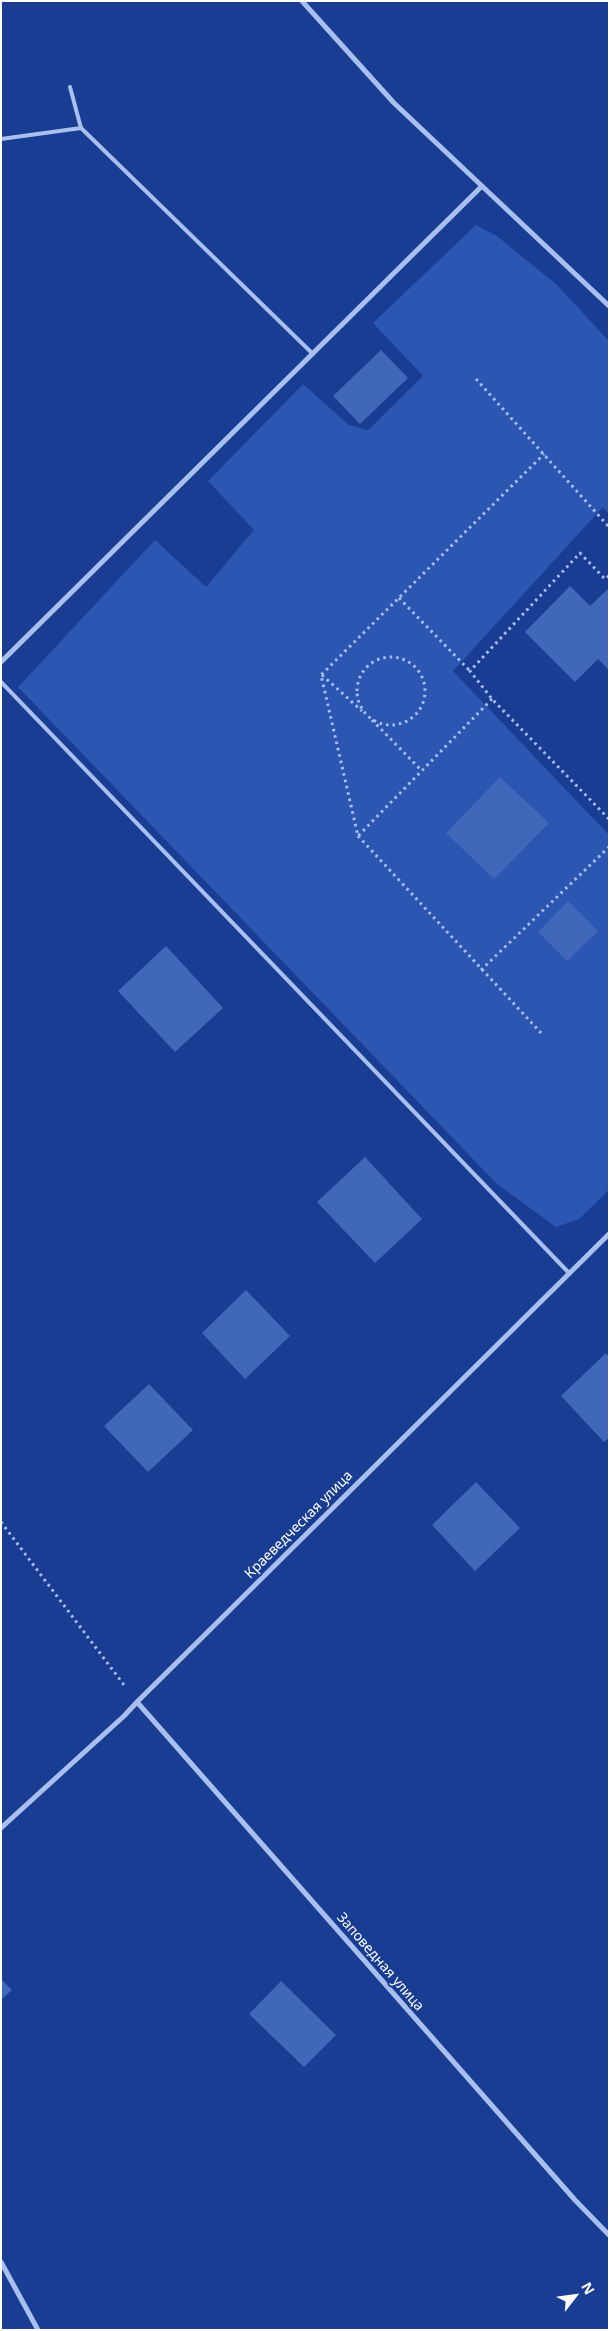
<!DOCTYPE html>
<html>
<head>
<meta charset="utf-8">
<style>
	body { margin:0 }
	#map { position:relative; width:610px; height:2331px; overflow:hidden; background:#183d92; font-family:"Noto Sans",sans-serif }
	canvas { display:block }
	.frame { position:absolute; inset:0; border:2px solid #fff; pointer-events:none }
	.north { position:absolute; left:550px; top:2271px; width:50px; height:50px; -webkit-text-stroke:4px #183d92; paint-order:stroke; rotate:60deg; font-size:14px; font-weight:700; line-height:20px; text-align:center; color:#fff }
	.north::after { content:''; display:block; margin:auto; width:18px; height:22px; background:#fff; clip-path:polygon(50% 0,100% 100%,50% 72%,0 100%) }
</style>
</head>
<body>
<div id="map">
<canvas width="610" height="2331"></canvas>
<div class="frame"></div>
<div class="north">N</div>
</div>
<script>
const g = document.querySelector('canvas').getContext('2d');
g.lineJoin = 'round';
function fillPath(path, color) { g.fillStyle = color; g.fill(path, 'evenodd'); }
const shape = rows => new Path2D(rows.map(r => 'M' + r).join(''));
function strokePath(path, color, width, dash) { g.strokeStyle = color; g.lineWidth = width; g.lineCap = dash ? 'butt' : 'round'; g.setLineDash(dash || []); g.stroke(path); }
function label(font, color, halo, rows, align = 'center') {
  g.font = font + ' "Noto Sans",sans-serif'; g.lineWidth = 4; g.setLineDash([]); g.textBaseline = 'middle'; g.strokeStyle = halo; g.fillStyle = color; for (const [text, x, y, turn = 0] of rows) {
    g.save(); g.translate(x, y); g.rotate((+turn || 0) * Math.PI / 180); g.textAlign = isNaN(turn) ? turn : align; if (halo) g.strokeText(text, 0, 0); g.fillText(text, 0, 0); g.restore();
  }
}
const green = shape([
	[476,225,497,236,557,285,609,341,609,514,603,507,453,671,609,835,609,1190,579,1219,556,1227,497,1184,18,687,155,540,206,587,254,530,208,481,303,384,349,425,368,430,423,376,373,323]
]);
const building = shape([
	[381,350,408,378,360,424,333,396],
	[570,586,590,606,609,588,609,670,598,659,575,682,525,632],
	[500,777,549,823,494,879,446,833],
	[568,901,598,931,567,961,538,932],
	[166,946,223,1008,175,1052,118,991],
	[365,1157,422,1219,375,1263,317,1202],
	[246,1290,290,1336,245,1379,202,1333],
	[606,1353,609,1357,609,1438,604,1442,561,1396],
	[149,1384,193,1430,148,1472,104,1426],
	[476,1482,520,1528,475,1571,432,1525],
	[1,1979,12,1990,1,2000],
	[281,1981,336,2035,304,2067,249,2014]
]);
const path = shape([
	[476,379,609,527],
	[609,576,605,579,580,553,470,671,492,699,609,819],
	[399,598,470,671],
	'357 691a34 34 0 1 1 68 0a34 34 0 1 1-68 0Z',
	[322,675,362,711],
	[492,699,358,836,321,675,544,454],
	[372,720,422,771],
	[358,836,543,1035],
	[481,970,609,847],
	[1,1522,124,1685]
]);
const lane = shape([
	[70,87,81,128],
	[1,139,81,128,313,354],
	[1,682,569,1273]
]);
const street = shape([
	[302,1,394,103,609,306],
	[1,662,482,186],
	[137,1702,575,2200,609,2235],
	[1,1828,124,1716,137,1702,609,1234],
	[1,2262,38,2330]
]);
const streetNames = [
	["Краеведческая улица",299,1525,-45],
	["Заповедная улица",380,1962,49]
];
fillPath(green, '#2b56b1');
fillPath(building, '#4167ba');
strokePath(path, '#a8bff0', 3, [2.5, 4]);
strokePath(lane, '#a8bff0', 4);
strokePath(street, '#a8bff0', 5);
label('14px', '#fff', '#183d92', streetNames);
</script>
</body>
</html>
